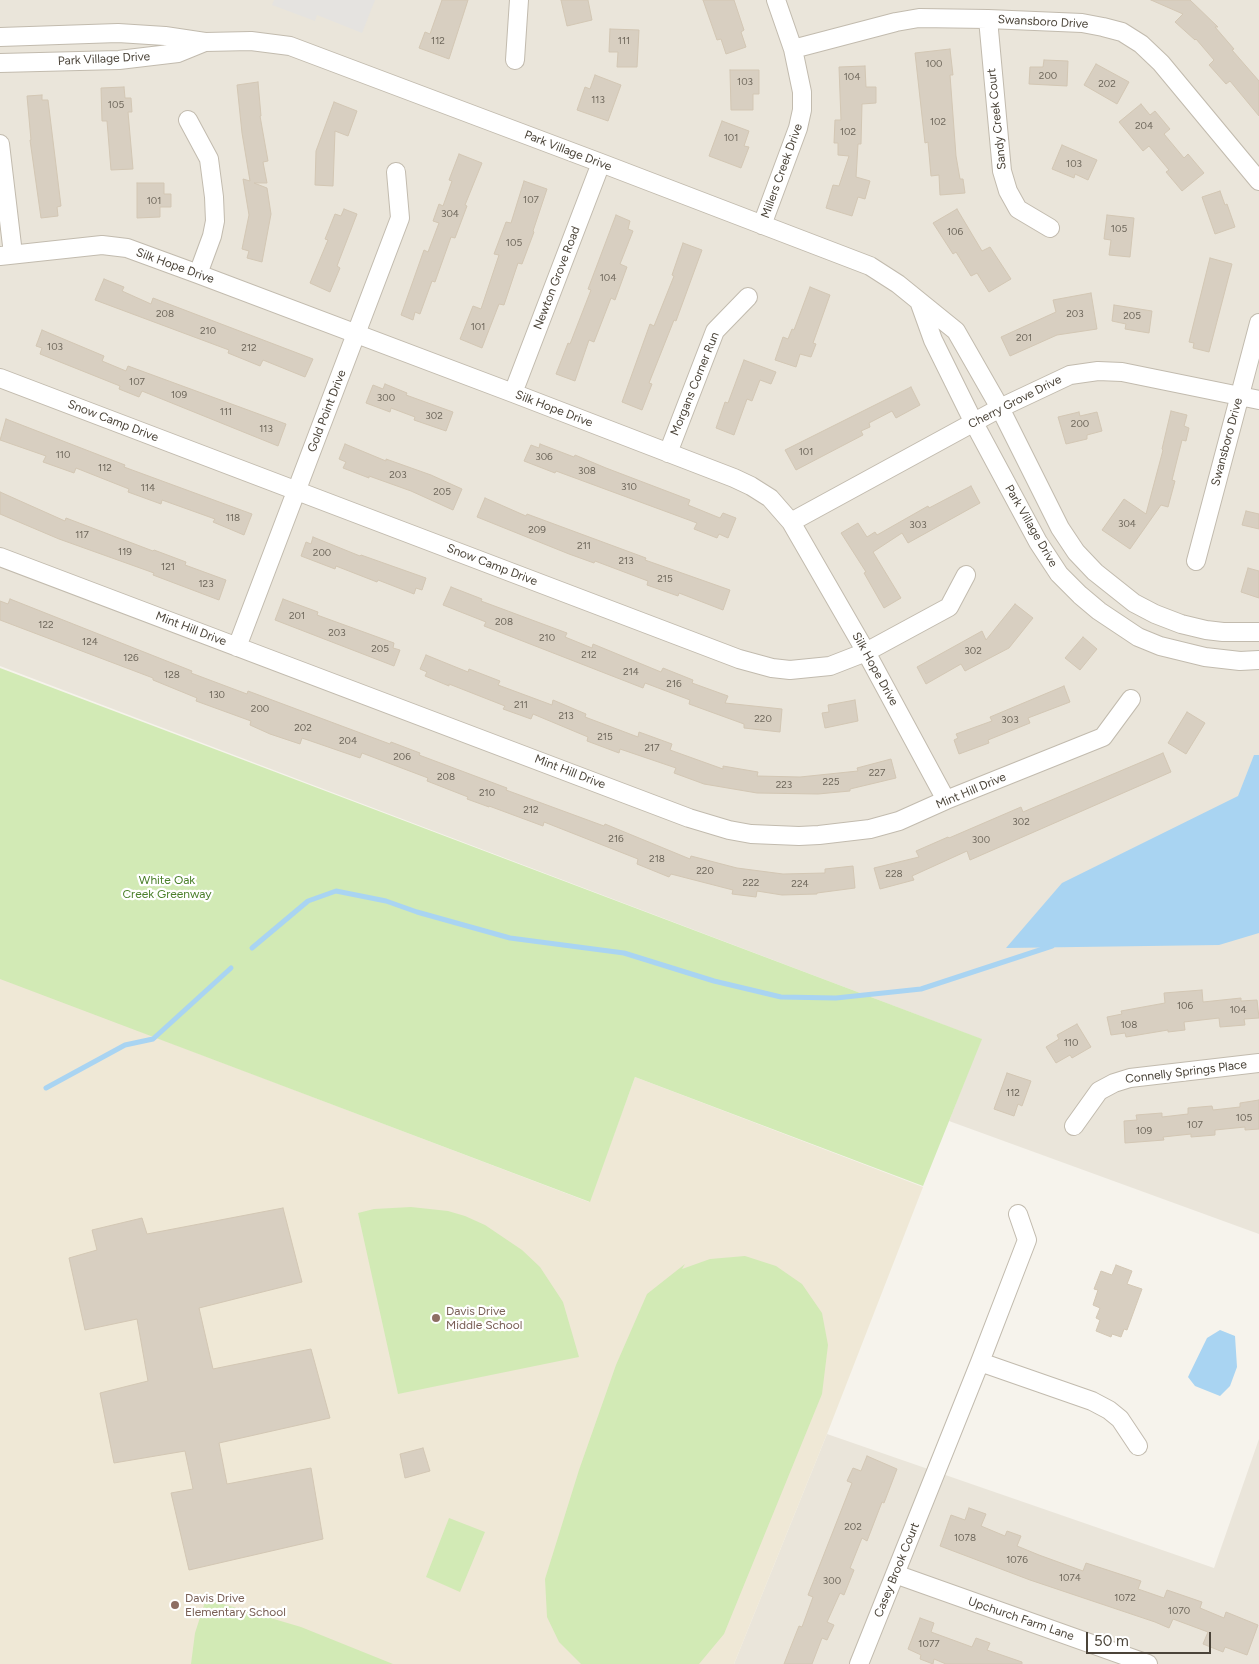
<!DOCTYPE html>
<html>
<head>
<meta charset="utf-8">
<style>
	body { margin:0 }
	#map { position:relative; width:1259px; height:1664px; overflow:hidden; background:#f6f3ec; font-family:Figtree,sans-serif }
	canvas { display:block }
	.scale { position:absolute; left:1086px; top:1632px; width:125px; height:22px; box-sizing:border-box; border:2px solid #4b4439; border-top:0; padding-left:6px; font-size:15px; line-height:18px; white-space:nowrap; color:#4b4439; -webkit-text-stroke:4px #fff; paint-order:stroke }
</style>
</head>
<body>
<div id="map">
<canvas width="1259" height="1664"></canvas>
<div class="scale">50 m</div>
</div>
<script>
const g = document.querySelector('canvas').getContext('2d');
g.lineJoin = 'round';
function fillPath(path, color) { g.fillStyle = color; g.fill(path, 'evenodd'); }
const shape = rows => new Path2D(rows.map(r => 'M' + r).join(''));
function strokePath(path, color, width, dash) { g.strokeStyle = color; g.lineWidth = width; g.lineCap = dash ? 'butt' : 'round'; g.setLineDash(dash || []); g.stroke(path); }
function label(font, color, halo, rows, align = 'center') {
  g.font = font + ' Figtree,sans-serif'; g.lineWidth = 4.5; g.setLineDash([]); g.textBaseline = 'middle'; g.strokeStyle = halo; g.fillStyle = color; for (const [text, x, y, turn = 0] of rows) {
    g.save(); g.translate(x, y); g.rotate((+turn || 0) * Math.PI / 180); g.textAlign = isNaN(turn) ? turn : align; if (halo) g.strokeText(text, 0, 0); g.fillText(text, 0, 0); g.restore();
  }
}
const residential = shape([
	[0,0,1259,0,1259,1234,949,1121,981,1039,0,666],
	[827,1434,1214,1568,1259,1439,1259,1664,734,1664]
]);
const education = shape([
	[0,978,589,1202,635,1077,923,1187,827,1434,734,1664,0,1664]
]);
const green = shape([
	[0,668,982,1039,923,1186,635,1077,590,1202,0,979],
	[411,1207,448,1211,465,1216,485,1225,522,1250,540,1267,563,1302,579,1357,398,1394,358,1213,374,1209],
	[745,1256,776,1266,802,1284,822,1313,828,1345,822,1394,724,1634,699,1664,581,1664,559,1642,547,1617,545,1579,579,1470,616,1365,647,1294,685,1264,682,1269,710,1259],
	[449,1518,485,1532,460,1592,426,1577],
	[206,1599,301,1627,393,1664,191,1664,195,1633]
]);
const parking = shape([
	[274,0,375,0,362,33,317,15,315,21,272,5]
]);
const water = shape([
	[1254,755,1259,755,1259,933,1219,945,1006,948,1062,883,1238,796],
	[1220,1330,1235,1336,1237,1367,1230,1386,1220,1396,1195,1386,1188,1377,1207,1338]
]);
const stream = shape([
	[252,948,308,901,336,891,386,901,417,912,510,938,624,953,714,981,781,997,836,998,921,989,1052,946],
	[46,1088,125,1045,153,1039,231,968]
]);
const building = shape([
	[442,0,468,0,449,59,419,48,425,32,430,34,442,0],
	[561,0,588,0,592,20,567,26,561,0],
	[703,0,734,0,744,30,741,32,746,47,726,54,721,39,717,40,703,0],
	[1151,0,1190,0,1218,27,1215,27,1234,49,1232,50,1259,81,1259,116,1230,81,1226,84,1209,65,1214,60,1196,39,1195,40,1175,22,1183,14,1151,0],
	[610,29,639,30,637,67,617,67,618,52,609,52,610,29],
	[950,49,953,75,950,75,956,156,960,179,963,179,965,193,940,195,939,175,931,176,928,142,925,143,915,53,950,49],
	[1044,60,1068,61,1067,86,1029,84,1030,67,1043,67,1044,60],
	[1096,64,1129,82,1117,104,1084,85,1096,64],
	[865,66,866,87,876,87,876,103,862,104,861,144,858,144,856,177,870,181,865,199,858,197,852,216,826,208,833,185,839,186,849,156,838,155,838,143,834,143,835,120,841,120,839,67,865,66],
	[730,70,759,70,759,94,753,94,753,110,731,110,730,70],
	[595,75,621,85,608,121,577,110,585,87,590,89,595,75],
	[258,82,261,116,260,116,268,161,263,162,267,183,254,183,267,188,271,214,262,262,247,258,249,251,242,249,249,215,243,179,250,181,242,133,237,85,258,82],
	[124,87,125,98,131,98,132,112,128,112,133,169,111,170,107,121,102,121,101,88,124,87],
	[42,95,42,100,48,100,61,206,57,207,58,216,41,218,30,140,31,140,27,96,42,95],
	[334,102,357,111,348,136,335,131,333,186,315,185,316,151,334,102],
	[1141,104,1150,115,1155,111,1170,129,1164,134,1184,158,1188,154,1204,173,1182,191,1166,172,1169,170,1149,146,1143,151,1119,122,1141,104],
	[722,121,749,131,744,146,749,147,741,168,709,156,722,121],
	[1062,145,1097,160,1088,180,1075,174,1074,178,1052,169,1062,145],
	[459,154,482,163,465,205,467,206,455,238,451,237,435,282,432,281,420,314,415,312,413,320,401,315,424,250,428,252,439,223,433,221,439,204,443,206,452,181,449,180,459,154],
	[524,181,547,189,533,231,534,232,522,264,518,263,504,305,499,304,482,348,460,339,473,306,481,309,499,255,494,254,506,222,511,223,524,181],
	[137,183,164,183,164,194,171,194,171,207,160,207,160,217,137,218,137,183],
	[1220,191,1225,205,1227,204,1235,227,1215,234,1202,197,1220,191],
	[344,209,357,214,337,266,340,268,330,292,310,283,328,240,325,239,335,214,341,216,344,209],
	[957,209,982,251,990,247,1011,279,989,292,977,273,971,276,956,252,953,254,933,223,957,209],
	[616,215,630,221,628,229,633,231,620,264,627,267,615,300,611,298,594,342,589,340,575,381,556,374,568,343,570,344,591,290,588,289,616,215],
	[1107,215,1134,218,1130,257,1109,255,1111,240,1104,239,1107,215],
	[683,243,702,250,676,321,674,320,649,383,652,384,642,410,622,402,650,324,654,326,674,276,672,275,683,243],
	[1210,258,1232,264,1209,352,1193,348,1194,343,1189,342,1210,258],
	[104,279,124,287,122,291,151,304,153,298,313,359,305,377,263,360,260,366,228,353,229,350,95,300,104,279],
	[810,287,830,295,813,343,816,344,811,357,800,354,796,367,775,360,783,337,788,339,792,329,794,330,810,287],
	[1091,293,1097,329,1057,335,1010,356,1001,337,1056,312,1053,300,1091,293],
	[1114,305,1152,311,1149,333,1125,329,1126,324,1112,321,1114,305],
	[42,330,104,356,102,361,126,371,128,366,286,424,278,446,142,391,139,397,119,389,120,386,40,354,42,348,36,346,42,330],
	[744,360,776,372,771,384,760,380,752,401,747,399,734,435,716,428,725,402,728,403,744,360],
	[385,384,407,393,406,395,453,412,446,431,414,420,415,417,391,408,390,412,366,403,373,385,383,389,385,384],
	[911,387,920,405,896,418,892,411,869,423,870,427,861,431,863,435,796,470,785,450,911,387],
	[1171,411,1187,415,1184,426,1189,428,1186,441,1182,440,1172,480,1175,481,1168,507,1161,505,1130,549,1102,530,1124,499,1146,514,1163,450,1162,449,1171,411],
	[1079,412,1080,416,1097,412,1102,431,1087,435,1087,439,1066,444,1058,417,1079,412],
	[6,419,125,465,124,467,252,514,244,535,213,522,215,519,162,500,161,504,128,492,129,489,76,468,74,473,43,462,46,456,0,440,6,419],
	[345,444,386,461,386,459,431,475,462,489,453,510,411,491,369,476,369,478,343,468,346,462,339,459,345,444],
	[540,444,574,457,575,455,606,468,690,500,688,505,720,518,723,513,736,518,728,538,719,534,717,538,694,529,697,523,556,471,555,473,524,461,531,445,539,448,540,444],
	[971,486,980,503,908,543,902,533,873,552,901,598,884,608,864,573,866,572,841,533,858,523,867,537,875,532,877,535,928,506,929,508,971,486],
	[0,492,65,521,66,518,153,551,154,550,186,562,185,565,226,580,219,600,153,575,154,573,59,539,0,514,0,492],
	[485,498,526,516,527,514,646,558,645,560,730,590,723,610,679,593,678,596,647,585,648,581,595,561,594,563,569,554,477,517,485,498],
	[1246,511,1259,514,1259,529,1242,525,1246,511],
	[313,537,360,556,361,555,426,578,422,590,416,588,414,594,378,580,377,582,336,566,335,569,301,556,306,542,311,544,313,537],
	[1248,568,1259,571,1259,598,1241,592,1248,568],
	[451,587,482,599,481,601,567,633,565,637,592,648,593,644,661,672,663,668,693,680,692,683,728,696,725,703,782,709,780,732,744,728,744,724,689,704,690,700,645,683,643,688,484,626,486,622,443,605,451,587],
	[10,599,192,671,191,673,247,694,248,691,390,744,391,742,420,753,419,755,507,788,506,790,604,826,605,824,690,859,691,856,737,868,783,874,825,873,825,869,853,866,855,888,817,893,817,894,782,895,757,891,756,897,732,894,733,890,671,874,669,877,637,864,638,859,544,822,543,826,489,806,489,807,467,799,468,797,427,781,428,778,362,753,360,758,302,738,300,744,270,734,250,725,251,721,196,701,197,698,153,680,153,678,0,620,0,601,8,604,10,599],
	[283,599,318,612,317,615,394,643,393,648,400,650,394,666,275,620,283,599],
	[1015,604,1033,618,1009,648,965,671,961,664,926,684,917,667,982,631,986,640,1015,604],
	[1083,637,1097,649,1080,670,1065,658,1083,637],
	[426,655,468,672,469,669,500,681,498,685,552,705,553,700,586,714,585,717,638,737,639,732,672,744,670,750,723,769,723,766,758,772,757,776,800,777,858,771,857,768,891,759,896,778,850,789,850,791,818,794,757,793,704,784,674,773,676,768,620,749,619,753,587,741,588,737,533,714,531,719,503,709,505,706,449,684,449,686,425,676,427,672,420,669,426,655],
	[1064,686,1070,702,1028,718,1030,723,988,740,989,743,959,754,954,740,958,738,956,734,992,721,990,717,1064,686],
	[855,700,858,721,825,728,822,713,829,712,828,705,855,700],
	[1187,712,1205,723,1186,754,1168,743,1187,712],
	[1163,753,1171,772,970,860,967,851,912,876,914,880,880,889,874,868,919,857,916,851,948,837,949,838,1021,807,1023,812,1163,753],
	[1202,990,1203,1002,1241,998,1241,1001,1257,1000,1259,1018,1244,1019,1245,1025,1220,1027,1219,1018,1184,1022,1185,1030,1168,1032,1168,1030,1126,1037,1125,1033,1111,1035,1107,1017,1122,1014,1121,1011,1165,1003,1164,993,1202,990],
	[1077,1024,1091,1047,1072,1058,1070,1055,1056,1063,1046,1047,1059,1039,1057,1035,1077,1024],
	[1007,1073,1031,1081,1022,1106,1018,1104,1014,1116,994,1109,1007,1073],
	[1259,1100,1259,1129,1245,1130,1245,1127,1215,1130,1215,1135,1191,1137,1191,1134,1163,1137,1164,1140,1125,1143,1124,1121,1137,1120,1136,1115,1162,1113,1162,1117,1188,1114,1188,1108,1212,1106,1213,1110,1240,1107,1240,1103,1259,1100],
	[283,1208,302,1282,199,1308,213,1369,311,1349,330,1418,219,1443,227,1484,311,1468,323,1539,189,1570,171,1493,193,1489,185,1451,114,1463,100,1393,148,1381,137,1319,85,1330,69,1258,97,1250,92,1230,142,1218,147,1234,283,1208],
	[1116,1265,1132,1271,1127,1284,1142,1289,1127,1330,1124,1329,1121,1337,1112,1334,1111,1337,1096,1331,1100,1320,1096,1318,1100,1308,1093,1305,1098,1290,1094,1289,1101,1271,1112,1275,1116,1265],
	[423,1448,430,1471,405,1478,400,1454,423,1448],
	[867,1456,897,1469,884,1503,882,1502,867,1541,862,1538,850,1568,854,1570,844,1595,840,1593,827,1622,834,1625,827,1640,822,1638,812,1664,784,1664,799,1626,802,1627,813,1597,808,1595,852,1483,847,1481,853,1468,861,1471,867,1456],
	[969,1508,986,1514,981,1526,1005,1536,1007,1531,1021,1536,1017,1546,1039,1555,1083,1571,1086,1563,1141,1581,1138,1589,1164,1598,1167,1590,1202,1602,1200,1608,1224,1618,1226,1612,1258,1625,1247,1655,1225,1647,1223,1652,1203,1644,1208,1632,1173,1619,1169,1628,1155,1622,1030,1580,940,1546,951,1515,965,1520,969,1508],
	[920,1618,934,1623,931,1632,972,1647,976,1638,990,1643,987,1650,1022,1662,1022,1664,946,1664,934,1659,933,1664,920,1659,921,1655,908,1649,920,1618]
]);
const street = shape([
	[988,19,1002,171,1008,191,1018,209,1050,228],
	[0,37,118,33,165,36,205,42,251,41,290,46,601,163,870,266,898,284,956,331,1000,408,1060,528,1076,552,1095,572,1134,603,1155,614,1181,624,1206,630,1223,632,1259,632],
	[793,49,896,22,919,18,988,19,1082,23,1103,27,1122,32,1141,44,1161,63,1259,181],
	[515,60,519,0],
	[0,63,119,60,178,53,205,42],
	[188,120,209,159,214,197,215,221,212,236,198,274],
	[0,144,13,254],
	[762,225,798,128,802,110,802,92,793,49,776,0],
	[0,256,102,245,127,248,198,274,513,393,734,478,751,486,770,498,791,522,866,652,946,800],
	[919,301,933,340,974,423,1038,542,1059,574,1080,595,1099,611,1138,637,1160,646,1205,657,1240,661,1259,660],
	[0,378,739,659,772,668,790,670,830,666,866,652,949,607,966,575],
	[513,393,601,163],
	[668,453,715,331,748,297],
	[791,522,1000,408,1070,375,1098,371,1122,372,1259,400],
	[0,557,689,818,729,830,751,834,799,836,819,835,870,829,899,821,946,800,1103,737,1131,699],
	[1196,561,1259,323],
	[237,647,400,218,396,172],
	[1074,1126,1099,1091,1114,1083,1130,1078,1259,1063],
	[980,1362,1092,1401,1109,1410,1120,1419,1138,1446],
	[895,1574,1148,1664],
	[859,1664,980,1362,1027,1240,1018,1214]
]);
const markers = [
	[436,1318,5,"#8d6e63"],
	[175,1605,5,"#8d6e63"]
];
const numberNames = [
	["112",438,41],
	["111",624,41],
	["100",934,64],
	["200",1048,76],
	["104",852,77],
	["103",745,82],
	["202",1107,84],
	["113",598,100],
	["105",116,105],
	["102",938,122],
	["204",1144,126],
	["102",848,132],
	["101",731,138],
	["103",1074,164],
	["107",531,200],
	["101",154,201],
	["304",450,214],
	["105",1119,229],
	["106",955,232],
	["105",514,243],
	["104",608,278],
	["208",165,314],
	["203",1075,314],
	["205",1132,316],
	["101",478,327],
	["210",208,331],
	["201",1024,338],
	["103",55,347],
	["212",249,348],
	["107",137,382],
	["109",179,395],
	["300",386,398],
	["111",226,412],
	["302",434,416],
	["200",1080,424],
	["113",266,429],
	["101",806,452],
	["110",63,455],
	["306",544,457],
	["112",105,468],
	["308",587,471],
	["203",398,475],
	["310",629,487],
	["114",148,488],
	["205",442,492],
	["118",233,518],
	["304",1127,524],
	["303",918,525],
	["209",537,530],
	["117",82,535],
	["211",584,546],
	["119",125,552],
	["200",322,553],
	["213",626,561],
	["121",168,567],
	["215",665,579],
	["123",206,584],
	["201",297,616],
	["208",504,622],
	["122",46,625],
	["203",337,633],
	["210",547,638],
	["124",90,642],
	["205",380,649],
	["302",973,651],
	["212",589,655],
	["126",131,658],
	["214",631,672],
	["128",172,675],
	["216",674,684],
	["130",217,695],
	["211",521,705],
	["200",260,709],
	["213",566,716],
	["220",763,719],
	["303",1010,720],
	["202",303,728],
	["215",605,737],
	["204",348,741],
	["217",652,748],
	["206",402,757],
	["227",877,773],
	["208",446,777],
	["225",831,782],
	["223",784,785],
	["210",487,793],
	["212",531,810],
	["302",1021,822],
	["216",616,839],
	["300",981,840],
	["218",657,859],
	["220",705,871],
	["228",894,874],
	["222",751,883],
	["224",800,884],
	["106",1185,1006],
	["104",1238,1010],
	["108",1129,1025],
	["110",1071,1043],
	["112",1013,1093],
	["105",1244,1118],
	["107",1195,1125],
	["109",1144,1131],
	["202",853,1527],
	["1078",965,1538],
	["1076",1017,1560],
	["1074",1070,1578],
	["300",832,1581],
	["1072",1125,1598],
	["1070",1179,1611],
	["1077",929,1644]
];
const streetNames = [
	["Swansboro Drive",1043,22,3],
	["Park Village Drive",104,59,-3],
	["Sandy Creek Court",997,119,-96],
	["Park Village Drive",568,151,21],
	["Millers Creek Drive",782,171,-70],
	["Silk Hope Drive",175,266,20],
	["Newton Grove Road",557,278,-69],
	["Morgans Corner Run",695,384,-68],
	["Cherry Grove Drive",1015,402,-27],
	["Silk Hope Drive",554,409,21],
	["Gold Point Drive",327,411,-69],
	["Snow Camp Drive",113,421,21],
	["Swansboro Drive",1227,442,-75],
	["Park Village Drive",1031,526,60],
	["Snow Camp Drive",492,565,21],
	["Mint Hill Drive",191,629,21],
	["Silk Hope Drive",875,669,61],
	["Mint Hill Drive",570,772,21],
	["Mint Hill Drive",971,791,-23],
	["Connelly Springs Place",1186,1072,-7],
	["Casey Brook Court",897,1570,-68],
	["Upchurch Farm Lane",1021,1619,19]
];
const parkNames = [
	["White Oak",167,880],
	["Creek Greenway",167,894]
];
const educationNames = [
	["Davis Drive",446,1311],
	["Middle School",446,1325],
	["Davis Drive",185,1598],
	["Elementary School",185,1612]
];
fillPath(residential, '#eae5da');
fillPath(education, '#efe8d6');
fillPath(green, '#d2eab5');
fillPath(parking, '#e5e3e0');
fillPath(water, '#a9d4f2');
strokePath(stream, '#a9d4f2', 5);
fillPath(building, '#d8cfc1');
strokePath(building, '#d3c7b4', 1);
strokePath(street, '#c2bbae', 20);
strokePath(street, '#fff', 18);
for (const [x, y, r, color] of markers) { const dot = new Path2D(); dot.arc(x, y, r, 0, 2 * Math.PI); g.fillStyle = color; g.fill(dot); strokePath(dot, '#fff', 2); }
label('10px', '#6e675b', null, numberNames);
label('12px', '#4b4439', '#fff', streetNames);
label('12px', '#4a7f2a', '#fff', parkNames);
label('12px', '#785e54', '#fff', educationNames, 'left');
</script>
</body>
</html>
